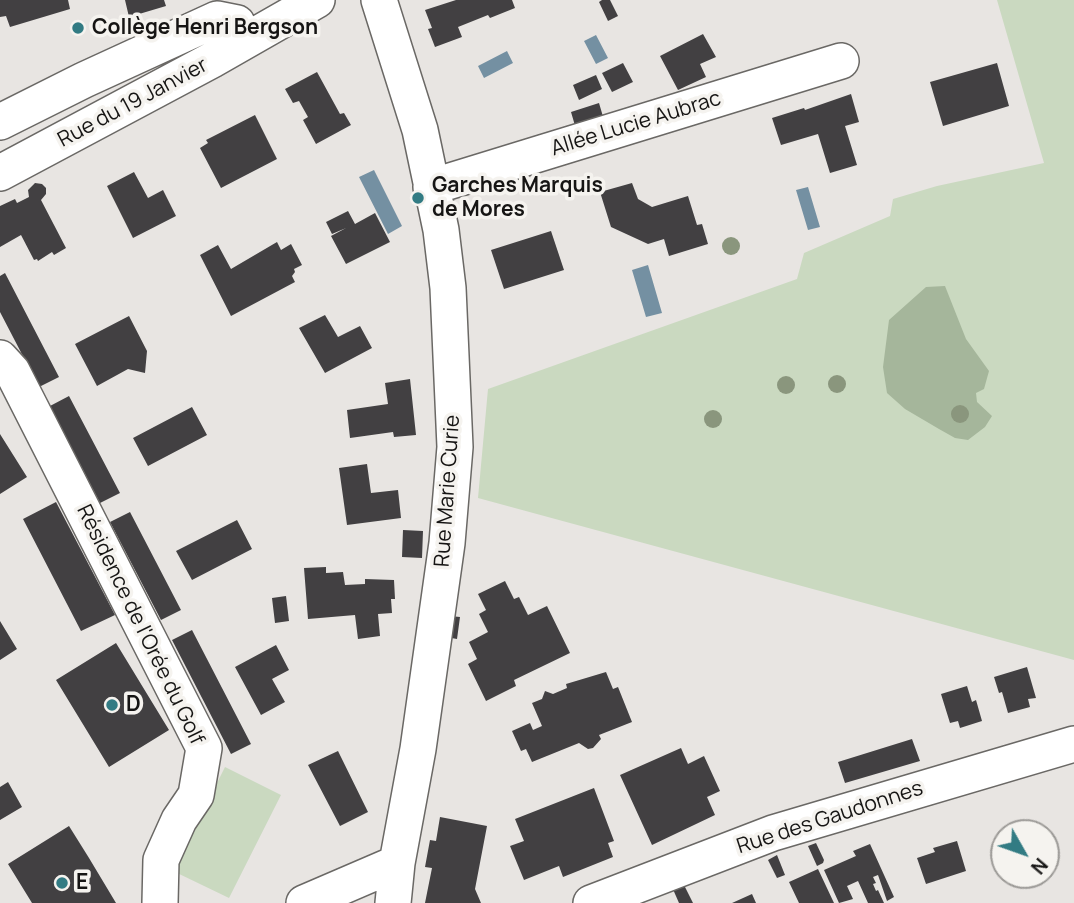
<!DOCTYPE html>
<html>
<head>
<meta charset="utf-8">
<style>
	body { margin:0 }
	#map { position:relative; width:1074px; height:903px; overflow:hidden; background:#e8e5e2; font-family:Manrope,sans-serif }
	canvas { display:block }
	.north { position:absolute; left:990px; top:819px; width:70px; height:70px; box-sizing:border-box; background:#f5f3ef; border:2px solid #9c9a97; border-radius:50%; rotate:130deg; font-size:19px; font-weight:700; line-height:28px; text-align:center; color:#161514 }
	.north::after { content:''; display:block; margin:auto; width:24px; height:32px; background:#327b83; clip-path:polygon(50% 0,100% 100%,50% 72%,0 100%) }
</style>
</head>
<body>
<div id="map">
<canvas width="1074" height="903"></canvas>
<div class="north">N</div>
</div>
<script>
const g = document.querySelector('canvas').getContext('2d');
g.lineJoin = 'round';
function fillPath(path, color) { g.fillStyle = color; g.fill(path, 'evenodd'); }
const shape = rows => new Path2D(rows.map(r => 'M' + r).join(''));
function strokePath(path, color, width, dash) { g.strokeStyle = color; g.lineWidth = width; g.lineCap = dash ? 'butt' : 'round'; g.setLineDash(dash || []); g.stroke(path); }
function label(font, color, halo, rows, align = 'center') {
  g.font = font + ' Manrope,sans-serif'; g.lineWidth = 7; g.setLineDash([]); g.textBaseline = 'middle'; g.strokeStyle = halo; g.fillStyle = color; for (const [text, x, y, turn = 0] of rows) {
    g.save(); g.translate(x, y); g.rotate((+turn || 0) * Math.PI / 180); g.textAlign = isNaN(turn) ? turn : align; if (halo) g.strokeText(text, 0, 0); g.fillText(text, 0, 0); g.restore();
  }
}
const green = shape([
	[997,0,1074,0,1074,660,478,498,488,389,797,279,804,253,890,216,893,199,937,186,1044,163],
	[225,767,281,795,229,898,173,871]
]);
const forest = shape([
	[945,286,966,339,989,371,984,389,976,393,977,402,992,416,985,427,968,440,955,438,939,429,905,409,887,393,883,367,889,320,926,287]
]);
const water = shape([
	[596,35,608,58,596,64,584,41],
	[507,51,513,63,484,78,478,66],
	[374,170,402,226,388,234,359,177],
	[808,187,820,227,808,230,796,190],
	[648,265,662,313,646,317,632,270]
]);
const building = shape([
	[0,0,68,0,70,9,10,27,6,16,0,17],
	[125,0,164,0,166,6,129,17],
	[456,0,512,0,515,8,490,18,488,15,458,27,462,37,435,47,428,29,432,28,425,10],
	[602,0,610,0,618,16,608,21,599,2],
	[703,34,716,57,700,64,706,77,678,90,660,56],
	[623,63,633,82,612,92,602,73],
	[997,63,1009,106,943,126,930,82],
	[317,72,340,114,344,113,351,125,316,144,303,120,308,117,299,101,293,103,285,89],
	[596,75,602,89,579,100,573,85],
	[851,94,859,122,845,126,857,165,830,173,818,134,781,145,772,118,804,108,805,110],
	[599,103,604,120,576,129,571,112],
	[255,115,277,159,221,188,200,148,208,143,206,140],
	[134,172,148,198,163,190,176,216,133,238,107,186],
	[35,183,42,184,46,188,46,194,41,200,66,248,54,255,52,252,38,261,37,259,34,260,21,235,0,247,0,206,15,199,17,203,29,197,28,190],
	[632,183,638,199,652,207,688,196,697,225,702,224,708,244,669,256,664,239,648,244,611,227,600,192],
	[348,211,355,224,375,213,390,242,346,264,331,236,346,228,332,234,326,222],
	[551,231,564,270,504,289,491,250],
	[277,242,281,250,291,244,302,265,294,269,295,272,292,276,295,282,231,316,200,255,218,245,231,269],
	[5,273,59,377,39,387,0,312,0,276],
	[325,315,338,337,360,326,372,348,325,373,299,328],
	[129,316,147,351,145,373,128,369,97,386,75,344],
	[410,379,416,435,394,437,393,432,350,438,347,410,388,404,385,383],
	[69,396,120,493,100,503,50,406],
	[192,407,207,435,148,466,133,438],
	[0,434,27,477,0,494],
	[367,464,371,493,398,490,401,518,347,525,339,468],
	[56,502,115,615,81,631,23,519],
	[130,512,181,610,161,620,110,522],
	[237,520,252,549,192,580,176,551],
	[403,530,423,531,422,558,402,557],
	[326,567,326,573,343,572,345,585,365,584,365,579,394,580,395,599,391,599,392,613,378,614,380,636,358,639,355,615,308,619,304,568],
	[505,581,514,599,519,597,528,615,547,606,570,653,514,680,516,686,486,701,468,664,477,659,469,642,488,632,479,614,486,610,478,594],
	[286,596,289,621,275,623,272,598],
	[450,616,460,617,457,639,446,637],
	[0,621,17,649,0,660],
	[192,630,251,744,231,754,172,640],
	[116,643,169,730,109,767,56,680],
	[276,645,289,670,272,679,285,702,261,715,235,667],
	[1027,667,1036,698,1028,699,1030,707,1008,713,1002,692,999,693,994,677],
	[606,672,613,689,618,687,632,722,599,735,601,739,593,748,588,749,579,743,532,762,526,749,521,751,512,731,530,723,533,730,542,726,532,703,542,699,545,691,553,694,567,688,566,684],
	[967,686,972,702,976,700,982,721,960,728,958,721,950,723,941,694],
	[912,739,920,761,845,783,838,762],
	[681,748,688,764,704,756,720,791,707,797,715,815,652,845,620,775],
	[338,751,368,812,340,826,308,765],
	[8,782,22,807,0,820,0,787],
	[594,788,614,841,608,843,613,857,563,877,559,866,524,880,510,846,524,841,515,819],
	[440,817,487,826,475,889,481,903,425,903,432,868,425,867,430,840,436,841],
	[69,826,89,858,116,903,32,903,8,864],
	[957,841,966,871,926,884,917,858,935,852,933,848],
	[816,843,824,860,823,863,817,866,808,846],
	[870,844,894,897,887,901,878,875,873,877,876,883,873,884,876,891,878,890,884,903,868,903,858,881,847,886,853,899,839,903,824,870,856,856,853,851],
	[777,855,785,875,777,878,768,860],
	[818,869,834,903,799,903,789,882],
	[683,883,693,903,679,903,672,887],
	[752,894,756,903,732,903]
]);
const minor = shape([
	[379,0,420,130,441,230,448,288,455,447,447,543,418,749,397,863,393,903],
	[0,122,84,80,217,19,237,23],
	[0,173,212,60,317,0],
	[431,187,841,61],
	[0,358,12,371,204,748,196,795,179,820,161,860,160,903],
	[304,903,397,863],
	[591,903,773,833,1074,744]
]);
const trees = [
	[731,246],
	[837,384],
	[786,385],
	[960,414],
	[713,419]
];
const markers = [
	[78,28,7,"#327b83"],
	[418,198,7,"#327b83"],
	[112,705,7,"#327b83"],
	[62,883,7,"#327b83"]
];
const poiNames = [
	["Collège Henri Bergson",92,28],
	["Garches Marquis",432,186],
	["de Mores",432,210],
	["D",126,705],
	["E",76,883]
];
const streetNames = [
	["Rue du 19 Janvier",133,103,-28],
	["Allée Lucie Aubrac",636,124,-17],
	["Rue Marie Curie",448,491,-86],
	["Résidence de l'Orée du Golf",140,625,64],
	["Rue des Gaudonnes",830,818,-18]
];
fillPath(green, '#cad9c0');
fillPath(forest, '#a5b69b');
fillPath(water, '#7490a2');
fillPath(building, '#424042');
strokePath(minor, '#6a6865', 38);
strokePath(minor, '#fff', 35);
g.fillStyle = '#8a967d';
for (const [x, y] of trees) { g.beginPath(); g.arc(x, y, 9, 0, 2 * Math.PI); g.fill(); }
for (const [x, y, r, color] of markers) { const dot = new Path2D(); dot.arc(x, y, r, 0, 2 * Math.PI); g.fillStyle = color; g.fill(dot); strokePath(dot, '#f5f3ef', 2.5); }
label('bold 21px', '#161514', '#f5f3ef', poiNames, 'left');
label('21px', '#161514', '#f5f3ef', streetNames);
</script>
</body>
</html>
